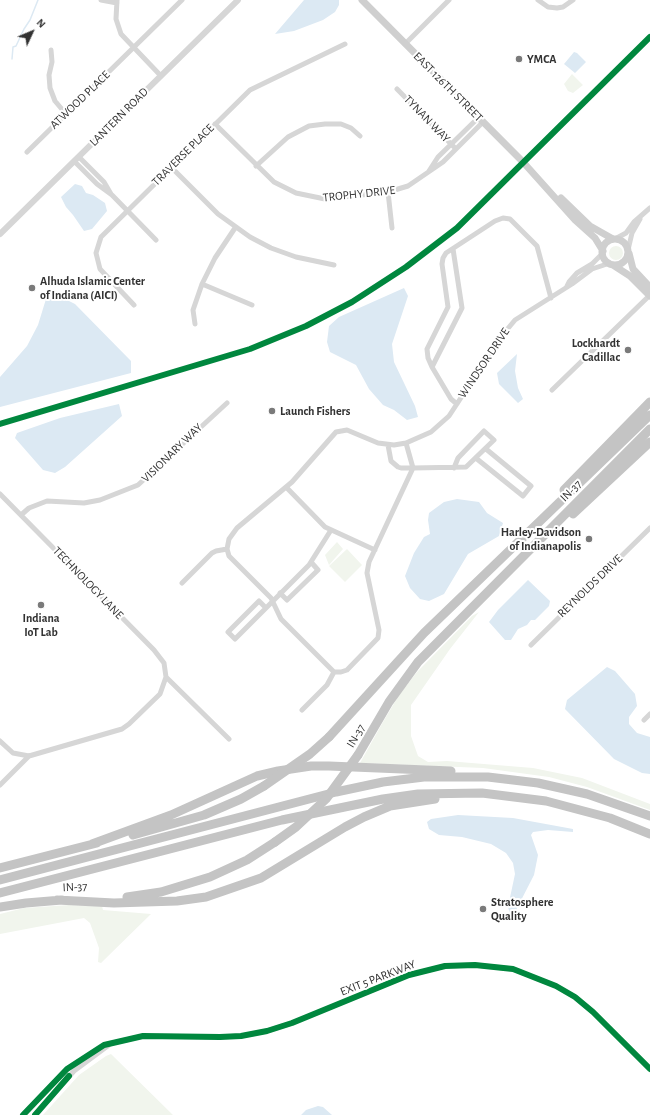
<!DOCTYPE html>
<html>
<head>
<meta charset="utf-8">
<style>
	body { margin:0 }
	#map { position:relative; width:650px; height:1115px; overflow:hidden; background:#fff; font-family:"Alegreya Sans",sans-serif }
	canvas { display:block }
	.north { position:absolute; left:12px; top:12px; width:40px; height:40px; -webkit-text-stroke:3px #fff; paint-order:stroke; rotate:46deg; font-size:11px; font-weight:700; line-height:16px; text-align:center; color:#323232 }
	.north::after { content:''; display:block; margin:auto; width:14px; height:18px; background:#323232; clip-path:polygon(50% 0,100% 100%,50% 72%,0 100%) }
</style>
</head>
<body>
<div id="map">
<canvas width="650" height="1115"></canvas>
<div class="north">N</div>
</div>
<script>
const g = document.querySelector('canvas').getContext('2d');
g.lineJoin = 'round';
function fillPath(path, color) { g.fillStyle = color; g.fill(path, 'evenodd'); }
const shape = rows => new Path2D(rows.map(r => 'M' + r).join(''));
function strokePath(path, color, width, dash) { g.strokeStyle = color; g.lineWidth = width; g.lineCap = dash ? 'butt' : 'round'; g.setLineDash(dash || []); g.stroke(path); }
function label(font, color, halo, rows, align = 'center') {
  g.font = font + ' "Alegreya Sans",sans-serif'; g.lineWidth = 4; g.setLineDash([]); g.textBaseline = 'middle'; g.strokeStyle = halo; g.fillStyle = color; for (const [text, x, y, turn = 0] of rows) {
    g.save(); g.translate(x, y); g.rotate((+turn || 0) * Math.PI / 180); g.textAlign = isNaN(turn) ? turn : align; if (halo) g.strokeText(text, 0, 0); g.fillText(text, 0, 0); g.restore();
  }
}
const green = shape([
	[572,74,583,85,573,93,568,91,564,84],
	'609 253a7 7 0 1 1 14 0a7 7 0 1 1-14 0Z',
	[337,542,343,549,329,565,325,555],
	[347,549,362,565,345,582,329,566],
	[479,612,450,649,411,705,411,736,418,756,428,762,447,761,533,768,582,778,650,804,650,810,587,787,549,777,483,768,360,763,383,722,399,695,417,672,472,616],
	[69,905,102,906,103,910,151,914,101,963,98,962,99,948,90,923,84,918,0,934,0,914,24,908],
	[111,1054,173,1115,43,1115,79,1075,106,1056]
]);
const water = shape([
	[304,0,339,0,339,5,335,12,323,20,294,31,275,34],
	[574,52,577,53,586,62,575,73,564,64],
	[75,184,82,186,86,193,93,195,105,203,107,211,92,229,84,231,73,215,66,207,61,197],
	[404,288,408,296,392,344,394,362,415,406,418,417,407,420,394,410,383,405,369,389,356,365,330,352,327,342,329,326,339,317],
	[46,299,65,299,75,304,131,361,131,373,0,407,0,377,27,346,38,325],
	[517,354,515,371,518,388,523,399,518,403,499,384,497,373],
	[119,404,122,416,65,467,55,473,43,470,15,438,17,433,60,418],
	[457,499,479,502,487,513,503,523,499,536,468,554,444,594,429,601,420,599,410,588,405,576,414,553,424,537,430,534,428,520,429,513,444,502],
	[528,580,550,601,549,606,535,620,531,620,527,625,518,629,511,640,505,640,489,622,498,610],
	[607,667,615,671,635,694,637,706,629,717,629,724,637,733,650,737,650,774,642,773,614,759,565,709,567,700],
	[458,815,513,818,573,829,573,832,548,830,533,832,531,835,538,855,534,875,513,916,510,914,508,907,515,874,513,863,506,853,491,844,462,837,439,835,429,829,427,822,431,819],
	[318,1106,323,1107,332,1115,301,1115,306,1110]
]);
const stream = shape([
	[12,59,13,47,16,46,24,29,30,20,38,0]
]);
const minor = shape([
	[101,0,117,3],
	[117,0,116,19,121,34,161,76],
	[538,0,548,7,557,8,563,7,573,0],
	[405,44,449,0],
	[51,50,52,62,49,75,50,88,55,101,66,114],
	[397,89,456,149],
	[215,124,274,182,296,193,325,199,388,192,408,186,443,162,483,122],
	[27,152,182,0],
	[79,157,104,182,111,194],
	[74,161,97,184,112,195,156,240],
	[256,166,288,137,309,126,325,124,341,124,351,128,360,136],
	[171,167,218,214,250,237,271,248,296,257,334,265],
	[429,171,438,157,478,118],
	[388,192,392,228],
	[615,239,626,233,634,222,650,208],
	[453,249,462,308,432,367,451,399,457,404],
	[628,250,632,233,640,219],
	[202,284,252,305],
	[567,286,569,282,577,273,592,264,603,253],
	[134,305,100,269,96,253,101,237,250,90,345,44],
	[195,324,193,310,202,284,215,258,235,228],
	[432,367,428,358,427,349,448,307,442,264,443,258,446,253,495,221,503,218,510,219,537,246,551,298],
	[552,390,650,295],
	[388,445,391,461,398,467,401,468,413,468,466,467,494,440,484,431,458,458,454,468],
	[477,459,523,496,531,486,486,449],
	[286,487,325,527,375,550],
	[0,494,154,650,164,663,166,677,229,739],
	[21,515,29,508,47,501,84,503,100,500,138,485,227,403],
	[227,549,229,556,271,598,281,619,334,672],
	[182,583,212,553,216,551,227,549,229,539,237,528,292,482,336,432,347,430,378,443,394,445,406,443,431,432,449,416,500,338,515,320,572,284,592,269,610,263],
	[280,593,287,600,318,570,311,562],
	[259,601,266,608,235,639,228,632,259,601],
	[266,608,309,565,331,530],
	[531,645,650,528],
	[302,710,327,685,334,672,341,672,347,670,378,638,379,630,367,573,369,562,413,468,406,443],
	[644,720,650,714],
	[0,741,13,753,29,756,122,729,129,724,160,694,166,677],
	[0,785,29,756],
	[23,1115,67,1069,104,1045,143,1036,220,1037,241,1036,267,1031,292,1023,409,975,445,966,475,965,513,969,556,986,575,997,593,1012,650,1069],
	[35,1115,74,1071,109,1045]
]);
const tertiary = shape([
	[0,234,238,0]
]);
const secondary = shape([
	[362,0,523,162,575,220,595,238,603,251],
	[561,198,590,226,613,239],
	'602 252a13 13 0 1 1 26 0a13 13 0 1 1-26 0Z',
	[629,253,633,269,650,287],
	[613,265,630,276,650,296]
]);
const motorway = shape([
	[564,490,650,402],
	[573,514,650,442],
	[329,737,424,633,650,415],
	[358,755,389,702,418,662,650,429],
	[133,835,204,815,241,799,264,786],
	[92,844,171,815,257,776,278,771,311,766,329,766,451,771],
	[0,868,97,843],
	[0,880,336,792,383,782,424,777,488,777,538,783,587,794,650,816],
	[0,893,282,820,383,799,418,794,482,793,546,801,610,818,650,834],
	[127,897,161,892,210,877,247,860,275,842],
	[57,900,114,903,177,901,206,897,261,878,345,827,364,817,390,806,435,799],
	[0,907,26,903,62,900]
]);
const motorwayBridge = shape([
	[264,786,310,754,329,737],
	[275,842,296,827,326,799,358,755]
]);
const cycleway = shape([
	[0,424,250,349,306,326,352,302,406,267,457,228,650,37],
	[23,1115,67,1069,104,1045,143,1036,220,1037,241,1036,267,1031,292,1023,409,975,445,966,475,965,513,969,556,986,575,997,593,1012,650,1069],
	[35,1115,69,1076]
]);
const markers = [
	[519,59,4,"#7a7a7a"],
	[32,288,4,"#7a7a7a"],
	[628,350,4,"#7a7a7a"],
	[272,411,4,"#7a7a7a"],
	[589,539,4,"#7a7a7a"],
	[41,605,4,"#7a7a7a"],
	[483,909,4,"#7a7a7a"]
];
const poiNames = [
	["YMCA",527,59],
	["Alhuda Islamic Center",40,281],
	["of Indiana (AICI)",40,295],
	["Lockhardt",620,343,"right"],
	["Cadillac",620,357,"right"],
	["Launch Fishers",280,411],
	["Harley-Davidson",581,532,"right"],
	["of Indianapolis",581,546,"right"],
	["Indiana",41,618,"center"],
	["IoT Lab",41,632,"center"],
	["Stratosphere",491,902],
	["Quality",491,916]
];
const streetNames = [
	["EAST 126TH STREET",448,87,45],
	["ATWOOD PLACE",80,100,-44],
	["LANTERN ROAD",119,117,-45],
	["TYNAN WAY",427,119,46],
	["TRAVERSE PLACE",183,155,-45],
	["TROPHY DRIVE",359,194,-6],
	["WINDSOR DRIVE",484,363,-56],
	["VISIONARY WAY",172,453,-44],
	["IN-37",571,491,-45],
	["TECHNOLOGY LANE",88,583,46],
	["REYNOLDS DRIVE",590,586,-44],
	["IN-37",356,736,-59],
	["IN-37",75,887,-3],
	["EXIT 5 PARKWAY",378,978,-21]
];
fillPath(green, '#f1f5ed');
fillPath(water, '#dce9f3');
strokePath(stream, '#dce9f3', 1.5);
strokePath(minor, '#d6d6d6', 5);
strokePath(tertiary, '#d6d6d6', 6);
strokePath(secondary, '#cfcfcf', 7);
strokePath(motorway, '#c4c4c4', 9);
strokePath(motorwayBridge, '#c4c4c4', 9);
strokePath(cycleway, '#00873e', 6);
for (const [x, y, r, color] of markers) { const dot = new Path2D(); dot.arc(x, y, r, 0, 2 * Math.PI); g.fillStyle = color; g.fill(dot); strokePath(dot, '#fff', 1.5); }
label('bold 12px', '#323232', '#fff', poiNames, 'left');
label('12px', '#323232', '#fff', streetNames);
</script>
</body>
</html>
